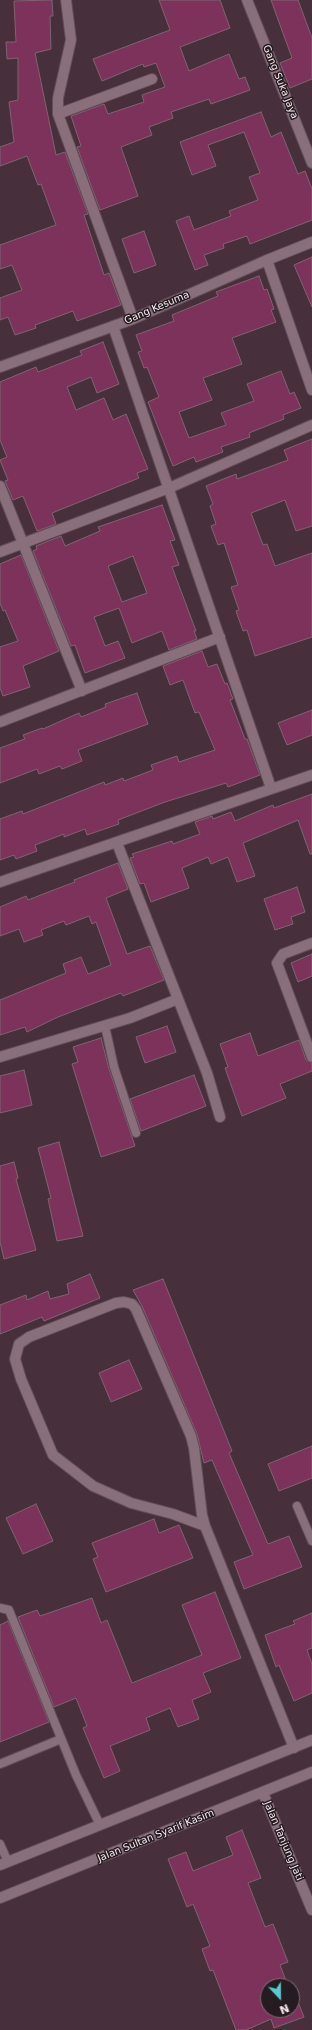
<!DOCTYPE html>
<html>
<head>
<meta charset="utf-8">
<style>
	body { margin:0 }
	#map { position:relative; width:312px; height:2030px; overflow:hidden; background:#472f3b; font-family:"DejaVu Sans",sans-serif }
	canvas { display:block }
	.north { position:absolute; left:260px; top:1978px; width:40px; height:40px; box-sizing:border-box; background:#261b20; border:1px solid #7b6e74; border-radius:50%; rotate:158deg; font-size:11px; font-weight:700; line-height:16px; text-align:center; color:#fbebf2 }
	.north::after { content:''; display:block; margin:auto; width:14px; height:18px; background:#52ccd0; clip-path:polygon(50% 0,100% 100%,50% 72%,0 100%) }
</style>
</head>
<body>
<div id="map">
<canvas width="312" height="2030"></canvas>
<div class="north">N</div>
</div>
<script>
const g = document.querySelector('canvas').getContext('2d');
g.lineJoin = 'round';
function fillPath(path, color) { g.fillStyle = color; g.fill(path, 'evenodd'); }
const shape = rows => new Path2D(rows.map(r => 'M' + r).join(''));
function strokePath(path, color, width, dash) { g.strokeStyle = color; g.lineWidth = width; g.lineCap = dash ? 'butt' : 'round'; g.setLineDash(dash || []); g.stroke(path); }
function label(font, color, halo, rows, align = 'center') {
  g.font = font + ' "DejaVu Sans",sans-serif'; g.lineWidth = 3; g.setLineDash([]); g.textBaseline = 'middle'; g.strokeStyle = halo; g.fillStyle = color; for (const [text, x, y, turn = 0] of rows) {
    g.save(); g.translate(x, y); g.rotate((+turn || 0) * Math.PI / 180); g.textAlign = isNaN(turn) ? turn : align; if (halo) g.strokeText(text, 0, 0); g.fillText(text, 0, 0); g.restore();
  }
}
const building = shape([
	[52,0,53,16,50,16,51,49,35,53,56,155,65,152,88,214,84,215,104,275,109,273,121,305,77,321,73,311,35,325,36,328,15,335,8,317,0,320,0,298,22,290,12,265,0,269,0,245,56,225,41,184,38,185,27,156,0,166,0,147,14,142,9,102,18,100,18,58,7,59,6,42,16,42,14,1,52,0],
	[159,0,220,0,230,28,180,47,189,71,229,54,239,79,245,77,250,90,211,104,209,99,171,112,173,118,149,127,152,135,121,147,138,196,100,210,77,147,81,146,71,116,104,104,108,114,144,102,142,95,165,87,156,63,144,67,143,64,102,81,93,59,170,30,159,0],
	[271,0,298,0,312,38,312,79,290,88,280,63,292,58,271,0],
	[261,112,271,137,281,132,298,174,305,171,312,189,312,220,250,244,247,236,223,244,224,248,204,255,208,265,195,270,176,221,189,216,194,230,231,216,229,211,258,200,249,177,260,173,244,132,208,145,216,166,192,175,180,142,261,112],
	[144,231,156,265,134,273,122,239,144,231],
	[312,257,312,307,294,265,312,257],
	[259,276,264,290,267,289,274,309,271,310,276,322,232,338,242,364,203,378,212,400,179,412,189,438,226,425,221,413,254,401,247,384,281,371,290,394,294,392,301,408,283,415,284,419,249,433,250,437,221,447,223,452,196,462,194,457,173,466,148,402,159,397,147,367,144,368,138,352,142,351,136,335,174,321,172,315,218,296,216,292,259,276],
	[103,342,119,384,97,393,91,377,67,387,76,410,104,398,113,420,126,414,148,469,137,473,139,478,52,513,56,524,37,531,23,496,13,500,5,481,8,480,0,460,7,457,0,440,0,382,36,367,38,372,82,355,80,351,103,342],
	[312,439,312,526,296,531,285,500,251,513,263,545,267,544,275,566,312,553,312,637,255,656,247,630,243,631,236,611,239,610,231,587,238,585,224,543,218,545,211,526,216,524,210,506,213,504,206,486,236,474,237,479,288,460,284,450,312,439],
	[162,505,175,540,170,541,179,565,172,567,196,631,194,631,197,639,169,650,162,631,132,643,119,608,94,617,105,646,118,641,125,658,85,673,75,645,71,646,33,551,37,549,36,546,61,536,65,546,100,531,98,527,162,505],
	[133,556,147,593,122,602,108,566,133,556],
	[21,555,59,651,23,666,30,687,3,696,0,688,0,647,18,641,5,610,3,611,0,603,0,564,21,555],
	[202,651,208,667,217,664,225,684,227,683,233,699,230,700,245,739,247,739,260,775,228,787,226,783,165,802,118,820,119,824,87,835,85,829,64,837,64,834,35,845,37,851,16,859,14,855,0,860,0,819,22,811,23,814,104,782,105,785,123,778,124,781,153,770,151,765,177,756,179,762,215,750,199,712,195,713,183,680,170,685,163,666,202,651],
	[137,693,148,724,78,750,82,761,62,769,60,766,39,774,37,769,0,783,0,748,25,739,23,735,42,728,43,729,79,713,81,717,106,707,105,704,137,693],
	[312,710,312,735,287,745,278,723,312,710],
	[312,794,312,854,310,854,298,820,243,843,255,876,237,882,228,857,211,864,208,857,182,868,189,888,151,902,144,883,140,884,130,858,134,857,132,854,172,841,173,844,200,834,195,822,212,816,213,819,231,812,235,821,273,805,274,808,312,794],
	[118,863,128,889,106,898,127,954,150,946,164,980,123,996,121,993,58,1017,27,1032,25,1027,0,1035,0,1000,66,973,63,964,81,957,88,974,111,965,96,922,92,924,89,916,66,925,64,921,41,930,43,935,24,942,19,929,0,936,0,907,26,896,28,900,51,891,75,882,74,880,118,863],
	[297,887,305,912,291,917,293,924,275,930,264,899,297,887],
	[312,954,312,976,298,982,291,963,312,954],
	[167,1026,176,1052,145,1063,136,1037,167,1026],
	[250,1033,258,1056,299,1040,306,1060,312,1063,312,1071,280,1084,286,1098,242,1116,225,1068,228,1067,220,1044,250,1033],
	[101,1038,109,1069,135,1146,101,1157,72,1064,78,1062,73,1047,101,1038],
	[24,1070,32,1105,0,1113,0,1076,24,1070],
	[194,1075,206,1106,141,1131,130,1099,194,1075],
	[59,1142,83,1236,57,1241,48,1199,51,1198,38,1148,59,1142],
	[14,1162,18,1178,16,1179,36,1250,4,1259,0,1242,0,1166,14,1162],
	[90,1274,100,1298,44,1321,42,1317,0,1334,0,1305,26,1295,27,1300,48,1291,50,1299,69,1294,67,1284,90,1274],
	[163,1279,232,1451,229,1453,268,1544,289,1536,302,1567,244,1589,234,1562,253,1555,212,1460,204,1463,197,1434,142,1306,133,1290,163,1279],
	[129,1360,142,1389,111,1402,99,1373,129,1360],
	[312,1446,312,1478,279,1491,268,1464,312,1446],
	[36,1504,53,1541,23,1554,6,1518,36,1504],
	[154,1519,159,1533,179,1525,193,1558,106,1592,93,1559,98,1557,92,1543,154,1519],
	[215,1592,241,1658,203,1673,211,1692,192,1700,199,1719,178,1727,170,1708,146,1718,150,1730,110,1746,120,1771,104,1778,83,1728,87,1726,76,1698,54,1707,18,1617,37,1610,40,1616,92,1598,101,1623,107,1620,132,1683,202,1655,182,1605,215,1592],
	[312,1613,312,1648,307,1650,312,1664,312,1693,294,1701,279,1665,276,1667,265,1635,295,1624,293,1621,312,1613],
	[8,1621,49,1722,0,1742,0,1625,8,1621],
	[242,1830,261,1878,248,1883,265,1927,273,1924,288,1962,280,1965,288,1986,268,1986,268,2010,292,2010,292,1993,294,1992,304,2017,274,2028,271,2019,246,2030,236,2030,213,1970,210,1971,202,1949,210,1946,193,1904,187,1907,168,1859,186,1852,193,1871,233,1855,226,1837,242,1830]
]);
const service = shape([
	[105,1026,114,1067,136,1133],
	[297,1506,312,1541],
	[0,1608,9,1610,11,1615,76,1775,100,1825],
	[0,1764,61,1739],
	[0,1844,8,1862]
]);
const minor = shape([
	[66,0,71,40,58,98,58,114,133,319],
	[247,0,312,163],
	[58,114,152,79],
	[267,260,312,390],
	[113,326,271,788],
	[0,367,133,319,267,260,312,242],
	[0,486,82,691],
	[0,552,169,488,312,425],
	[0,722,220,637],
	[117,843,207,1073,220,1117],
	[0,882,312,775],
	[312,943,283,954,277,963,312,1057],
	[0,1057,130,1018,178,999],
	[205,1526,173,1514,131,1503,93,1486,53,1455,21,1379,15,1359,19,1344,29,1337,116,1303,124,1302,132,1304,136,1309,191,1436,194,1448,202,1515,205,1526,294,1748],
	[263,1793,312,1910]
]);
const tertiary = shape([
	[0,1865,312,1740],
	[0,1898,312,1772]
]);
const streetNames = [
	["Gang Suka Jaya",280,82,68],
	["Gang Kesuma",157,308,-23],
	["Jalan Sultan Syarif Kasim",156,1836,-22],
	["Jalan Tanjung Jati",283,1841,67]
];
fillPath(building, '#7d325c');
strokePath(building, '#7f6471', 1);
strokePath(service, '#624e58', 10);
strokePath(minor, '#624e58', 12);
strokePath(tertiary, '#624e58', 12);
strokePath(service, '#896e7b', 8);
strokePath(minor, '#896e7b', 10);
strokePath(tertiary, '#896e7b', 10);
label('10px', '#fbebf2', '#261b20', streetNames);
</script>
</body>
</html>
